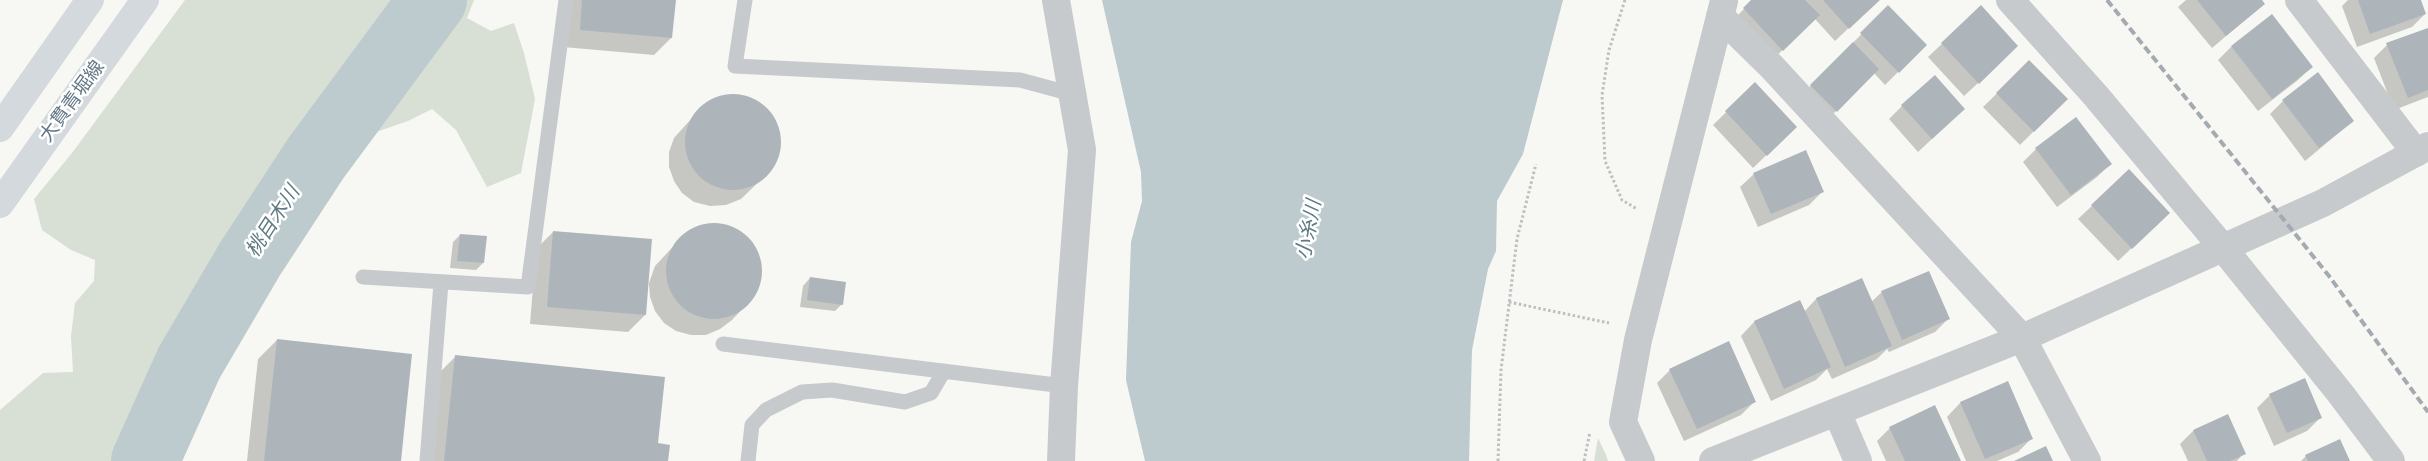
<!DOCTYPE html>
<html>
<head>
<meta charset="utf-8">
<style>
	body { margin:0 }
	canvas { display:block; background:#f7f7f3 }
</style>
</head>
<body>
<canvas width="2428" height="461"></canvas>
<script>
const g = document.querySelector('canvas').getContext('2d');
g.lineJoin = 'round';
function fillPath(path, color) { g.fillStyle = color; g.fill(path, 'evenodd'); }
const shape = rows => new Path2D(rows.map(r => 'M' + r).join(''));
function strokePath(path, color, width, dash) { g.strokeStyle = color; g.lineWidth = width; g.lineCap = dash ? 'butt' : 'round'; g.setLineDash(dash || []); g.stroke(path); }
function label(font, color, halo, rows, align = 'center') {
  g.font = font + ' "Titillium Web","Noto Sans JP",sans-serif'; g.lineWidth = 5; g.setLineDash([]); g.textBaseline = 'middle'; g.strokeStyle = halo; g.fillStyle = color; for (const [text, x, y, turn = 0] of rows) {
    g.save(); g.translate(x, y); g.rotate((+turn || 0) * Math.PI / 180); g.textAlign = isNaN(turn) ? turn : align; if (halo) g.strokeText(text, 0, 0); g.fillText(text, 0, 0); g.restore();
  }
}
const green = shape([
	[185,0,474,0,467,18,491,31,514,23,524,53,535,99,521,173,487,187,456,130,432,109,408,121,359,138,295,216,254,231,218,277,176,381,180,429,168,461,0,461,0,410,43,373,73,372,71,336,75,303,94,281,95,260,71,250,42,230,34,199,72,153],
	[1598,438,1606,455,1608,461,1594,461]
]);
const water = shape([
	[1102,0,1563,0,1523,154,1497,201,1496,251,1488,269,1472,350,1469,461,1145,461,1126,380,1131,242,1142,201,1141,172]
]);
const shadow = shape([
	[567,0,675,0,671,38,654,55,563,47],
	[1753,0,1878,0,1835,41,1815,19,1769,63,1730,23],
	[2186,0,2261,0,2264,4,2212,48,2178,7],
	[2348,0,2420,0,2425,14,2412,27,2357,47,2342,6],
	[1888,7,1925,45,1885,85,1874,73,1823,124,1798,99],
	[1981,7,2003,60,1964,96,1928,57],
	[2272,15,2312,66,2298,80,2258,111,2218,60,2231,47],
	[2428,29,2428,97,2394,110,2374,58,2387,45],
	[2029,62,2066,99,2020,145,1983,107],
	[1755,84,1782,140,1753,168,1713,125],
	[726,95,741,96,754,100,767,110,776,124,780,140,778,156,770,171,741,199,726,205,710,206,694,202,682,193,674,181,669,167,669,152,674,138,700,109,712,99],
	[2283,101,2353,121,2305,161,2270,114],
	[1902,106,1964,109,1918,152,1889,119],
	[2036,149,2110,164,2097,177,2057,207,2023,162],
	[2129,171,2155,226,2118,261,2078,219],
	[1754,174,1822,192,1809,205,1758,227,1740,187],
	[711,224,727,226,741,233,752,244,759,258,761,274,757,289,749,302,732,320,720,329,706,335,691,335,676,331,664,323,655,311,650,297,649,283,655,266,683,236,696,227],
	[553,232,645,315,628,332,530,324,536,249],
	[460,235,483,263,476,270,450,268,453,242],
	[810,278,842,304,835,311,800,307,803,286],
	[1862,280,1871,302,1882,292,1948,319,1935,332,1889,352,1887,349,1877,359,1832,379,1827,369,1816,380,1771,401,1741,336,1754,322,1800,301,1804,312,1816,299],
	[277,340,400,461,247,461,258,359],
	[456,356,657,444,667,461,428,461,437,375],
	[1670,370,1754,402,1741,415,1684,441,1657,383],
	[2007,383,2031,439,2018,452,1997,461,1966,461,1947,417,1960,403],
	[2270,395,2321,417,2307,431,2274,446,2257,408],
	[1890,428,1959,461,1886,461,1877,441],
	[2193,431,2244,453,2237,461,2188,461,2180,444],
	[2306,456,2349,461,2301,461]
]);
const river = shape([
	[145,461,189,363,250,259,316,158,433,0]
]);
const building = shape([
	[582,0,676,0,672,38,580,30],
	[1751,0,1805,0,1820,15,1783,51,1743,8],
	[1823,0,1880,0,1849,29],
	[2197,0,2262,0,2265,4,2226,36],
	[2358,0,2421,0,2426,14,2370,34],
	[1888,5,1927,45,1899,73,1860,33],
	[1981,5,2018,46,1979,84,1941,43],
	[2272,14,2313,67,2272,99,2231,46],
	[2428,28,2428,90,2408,98,2386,43],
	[1853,42,1879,69,1837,112,1810,85],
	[2029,60,2068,99,2034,132,1996,93],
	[2318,72,2354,121,2319,148,2282,100],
	[1935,75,1965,109,1932,139,1901,105],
	[1755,82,1797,127,1767,156,1725,111],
	'685 142a48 48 0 1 1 96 0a48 48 0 1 1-96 0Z',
	[2076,117,2112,164,2071,195,2035,148],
	[1806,150,1824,192,1771,214,1753,173],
	[2129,169,2170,213,2132,249,2091,205],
	'666 271a48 48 0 1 1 96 0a48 48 0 1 1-96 0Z',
	[553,231,652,239,646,315,547,307],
	[460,234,487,236,484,263,457,261],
	[1929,271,1950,319,1902,340,1881,291],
	[810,277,846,282,843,305,807,300],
	[1862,278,1892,346,1845,367,1816,298],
	[1800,300,1831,367,1784,389,1754,321],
	[277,339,412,354,401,461,264,461],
	[1729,341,1756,402,1697,429,1669,369],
	[455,355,665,377,658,443,670,445,668,461,444,461],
	[2305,378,2322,418,2287,433,2269,394],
	[2008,381,2033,439,1985,459,1960,402],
	[1935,405,1961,461,1905,461,1889,427],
	[2228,414,2246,454,2230,461,2207,461,2193,430],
	[2340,439,2350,461,2308,461,2305,455],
	[2046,446,2053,461,2014,461]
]);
const path = shape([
	[1625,0,1609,50,1602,95,1605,161,1622,200,1637,209],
	[1509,302,1609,323],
	[1498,461,1501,370,1517,239,1536,164],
	[1584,461,1590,432]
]);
const service = shape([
	[745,0,735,66,1020,80,1072,94],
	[363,277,528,287,566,0],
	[723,344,1064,386],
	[427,461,441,283],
	[748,461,752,425,766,410,802,392,832,390,905,402,931,393,944,371]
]);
const minor = shape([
	[1056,0,1082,150,1064,386,1061,461],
	[2010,0,2096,96,2223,248,2340,393,2391,461],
	[2299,0,2416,153],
	[1720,16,1772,67,2022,338,2087,461],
	[1837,412,1858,461],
	[1641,461,1623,422,1638,340,1724,1]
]);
const tertiary = shape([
	[1713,461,2022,338,2323,203,2428,146]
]);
const secondary = shape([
	[0,128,90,0],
	[0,204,145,0]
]);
const rail = shape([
	[2107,0,2329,276,2428,412]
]);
const streetNames = [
	["大貫青堀線",73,102,-54]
];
const waterNames = [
	["桃目木川",274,222,-57],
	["小糸川",1310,230,-79]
];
fillPath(green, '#d8dfd4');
fillPath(water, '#bdcace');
fillPath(shadow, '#0003');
strokePath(river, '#bdcace', 68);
fillPath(building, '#adb5bb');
strokePath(path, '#bdc0c2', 3, [2.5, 2.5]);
strokePath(service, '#c6cacd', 15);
strokePath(minor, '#c6cacd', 28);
strokePath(tertiary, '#c6cacd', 28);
strokePath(secondary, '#d4d9dd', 28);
strokePath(rail, '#a4abb0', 4, [8, 4]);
label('19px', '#647886', '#fff', streetNames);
label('italic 20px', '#5f7b83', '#fff', waterNames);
</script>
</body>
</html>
